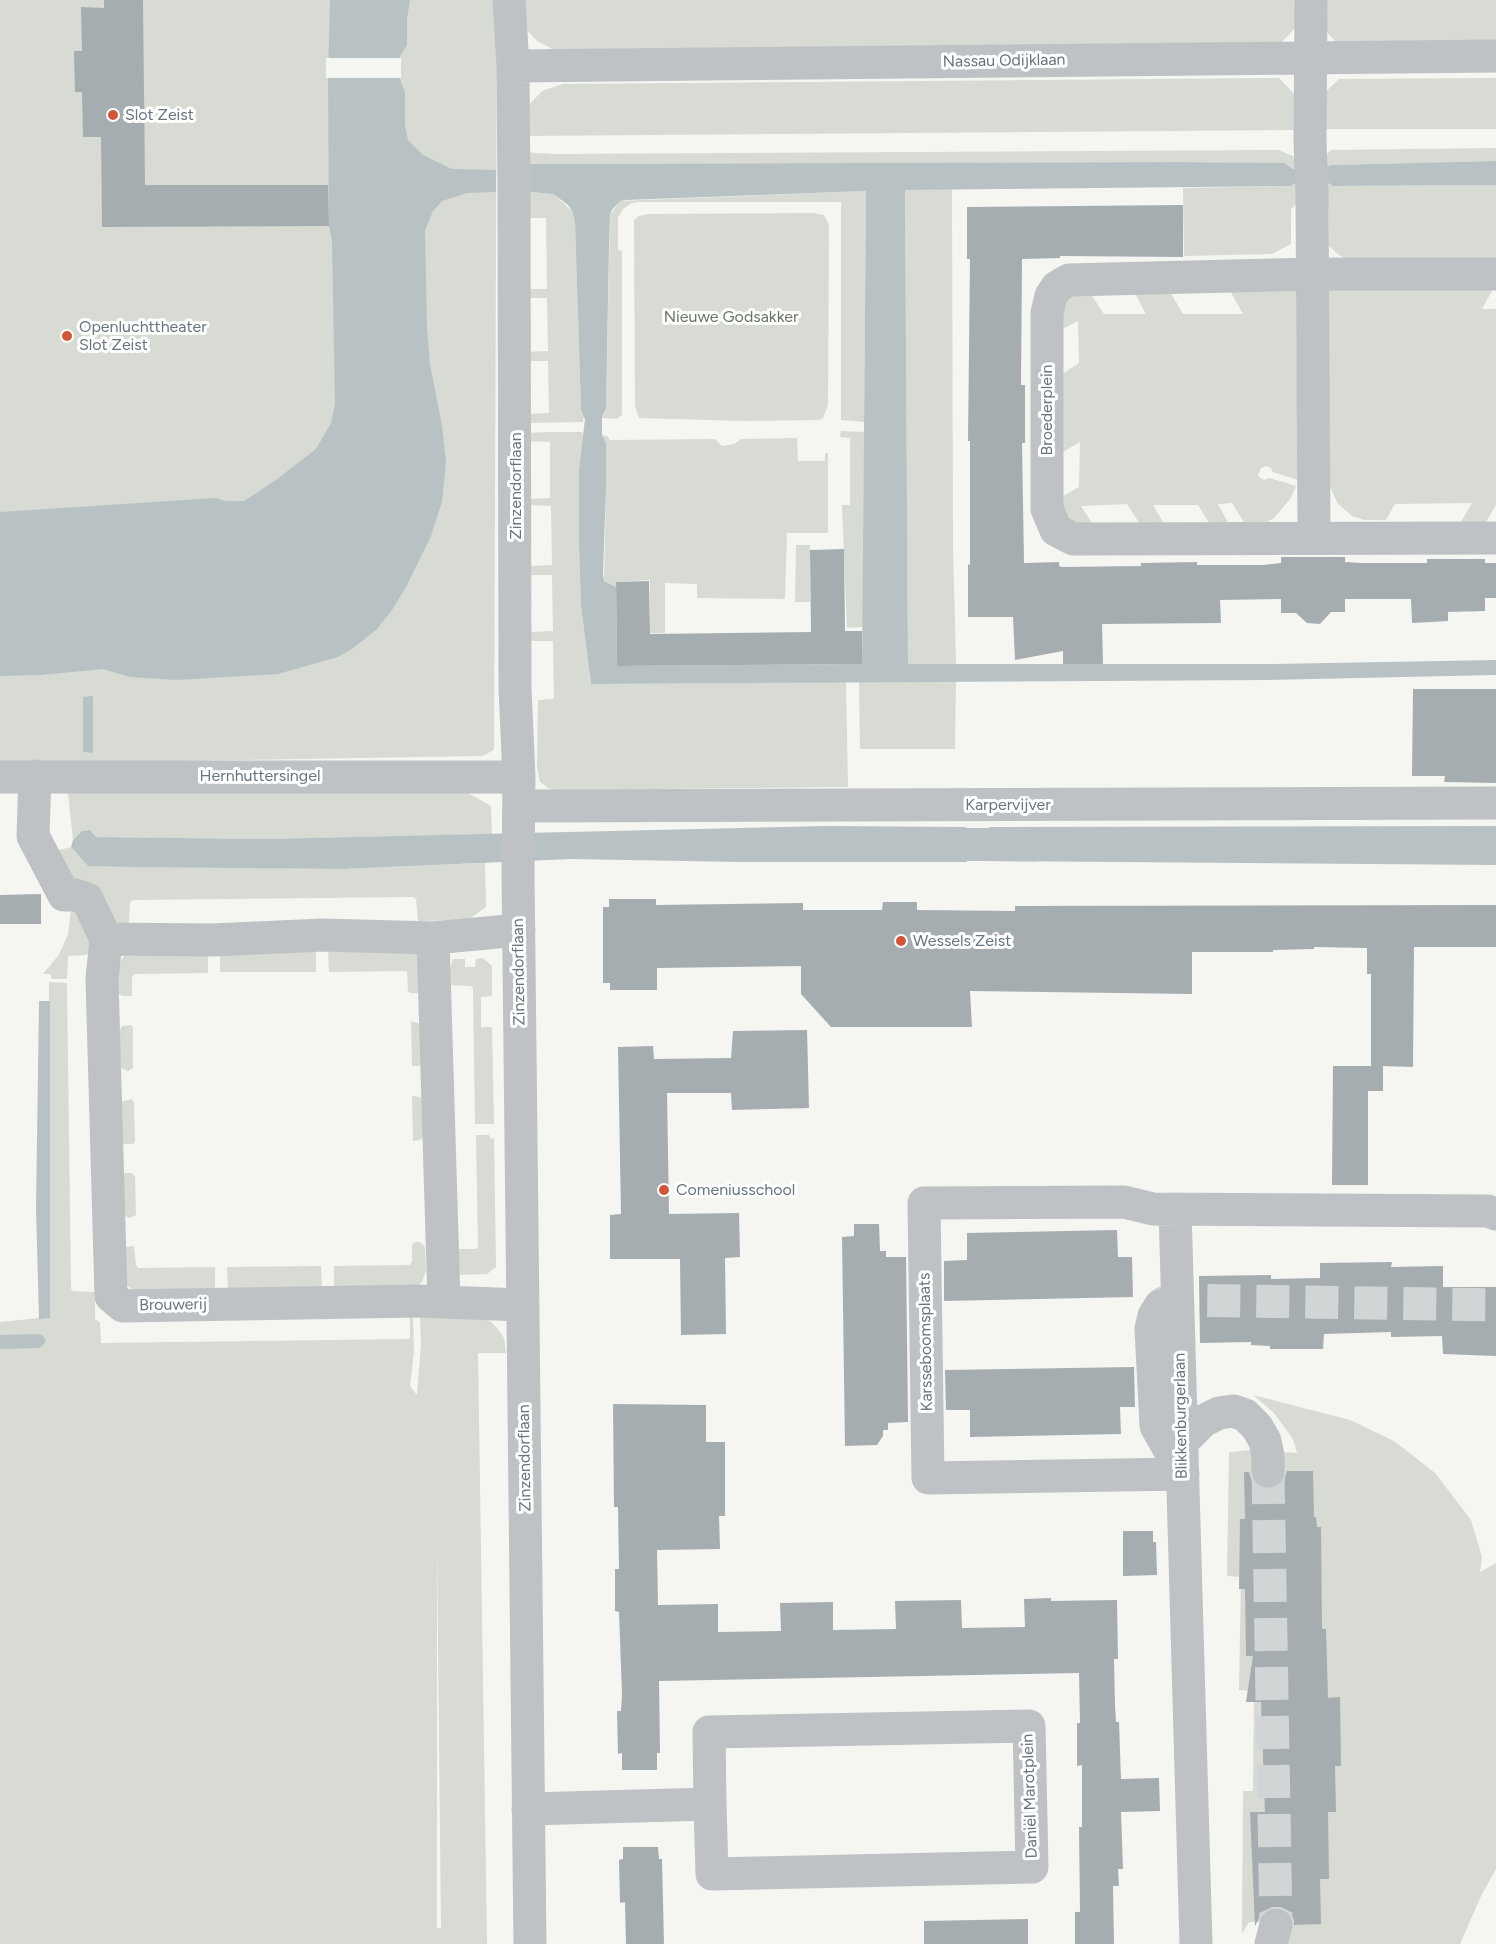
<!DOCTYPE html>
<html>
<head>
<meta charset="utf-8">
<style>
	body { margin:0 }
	canvas { display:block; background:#f5f5f2 }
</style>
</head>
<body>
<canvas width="1496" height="1944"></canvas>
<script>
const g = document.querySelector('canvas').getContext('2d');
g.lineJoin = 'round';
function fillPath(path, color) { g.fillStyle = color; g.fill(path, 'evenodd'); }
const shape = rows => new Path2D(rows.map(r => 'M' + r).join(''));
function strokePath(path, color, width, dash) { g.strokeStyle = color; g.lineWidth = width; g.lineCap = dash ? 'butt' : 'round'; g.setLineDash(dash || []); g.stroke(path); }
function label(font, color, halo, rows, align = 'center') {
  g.font = font + ' Figtree,sans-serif'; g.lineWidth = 6; g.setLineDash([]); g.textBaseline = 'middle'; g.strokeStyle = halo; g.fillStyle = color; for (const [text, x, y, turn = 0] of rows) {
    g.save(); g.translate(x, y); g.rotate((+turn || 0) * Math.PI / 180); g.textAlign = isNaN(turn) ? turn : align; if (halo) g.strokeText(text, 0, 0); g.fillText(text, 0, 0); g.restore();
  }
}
const green = shape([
	[0,0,497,0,494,750,482,756,0,764],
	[519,0,1297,0,1298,25,1278,46,554,50,537,41,526,29],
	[1319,0,1496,0,1496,45,1340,46,1320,25],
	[1279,78,1298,98,1298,130,520,136,529,105,542,91,563,84],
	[1496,78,1496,129,1318,129,1319,98,1339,79],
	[1496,148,1496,161,1331,165,1321,168,1326,155,1331,150],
	[1278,150,1293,156,1299,169,1293,169,1284,163,1178,162,521,164,524,152,553,154],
	[1296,183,1298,202,1291,209,1291,244,1272,254,1184,256,1183,188,1291,186],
	[1328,183,1334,186,1496,185,1496,259,1347,259,1339,255,1329,246,1329,209,1322,201],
	[952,189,953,546,956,664,908,664,905,190],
	[520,191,553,194,572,211,575,222,581,410,585,418,583,419,583,422,527,423,526,414,549,413,548,361,525,361,525,352,548,351,547,298,525,298,524,289,547,289,546,218,523,218],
	[866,191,864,422,841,420,841,202,638,202,632,203,623,209,618,217,618,250,622,251,622,415,617,419,602,418,606,409,610,215,620,201],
	[813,213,824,215,829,225,828,405,823,418,819,420,745,421,639,418,635,406,634,220,639,216,648,214],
	[1494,287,1482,309,1496,309,1496,505,1483,527,1458,527,1472,503,1395,504,1386,520,1364,520,1352,516,1338,504,1329,485,1326,291,1330,288],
	[1229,289,1296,290,1298,480,1273,472,1270,467,1266,466,1261,468,1258,474,1259,477,1264,480,1270,478,1296,486,1290,499,1274,518,1267,522,1247,527,1232,503,1218,504,1231,528,1213,529,1198,505,1153,505,1167,529,1143,529,1127,504,1081,506,1096,529,1075,528,1056,500,1079,487,1080,442,1056,456,1055,379,1079,363,1078,321,1055,333,1059,303,1088,290,1104,314,1146,314,1133,290,1169,290,1183,314,1243,314],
	[841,431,864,432,863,627,847,628,842,505,850,505,850,438,840,437],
	[549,432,582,432,583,437,579,469,579,546,581,606,591,684,846,682,848,787,556,790,548,788,540,782,537,768,538,700,554,699,553,641,531,641,530,632,553,631,552,575,530,575,529,566,552,565,551,506,528,505,528,499,550,498,550,442,527,441,527,433],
	[602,435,607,436,610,440,715,439,722,446,734,444,741,439,797,438,798,461,825,461,825,453,828,453,828,533,787,533,785,599,697,598,697,584,665,583,665,633,650,633,650,580,616,582,616,587,604,581,606,489,606,443],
	[796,545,810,545,810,602,795,602],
	[859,681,956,681,955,749,860,749],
	[466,792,491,806,492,834,267,839,95,837,90,830,82,831,73,840,68,793],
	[71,847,88,866,343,869,485,863,486,907,471,918,462,920,418,921,416,899,413,897,133,900,130,902,129,922,128,924,103,924,75,889,56,851],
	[72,902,86,905,90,952,86,955,68,956,67,979,52,979,50,974,43,974,58,956,63,946,68,934],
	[316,948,316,972,220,972,220,949],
	[328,949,416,953,419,956,421,990,417,993,410,993,408,991,407,971,329,972],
	[208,950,208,973,135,974,132,977,132,996,122,996,118,993,118,965,124,956],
	[483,958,492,966,492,996,481,997,481,1027,492,1027,494,1124,475,1124,473,988,471,986,451,985,450,970,453,959,465,959,465,967,475,967,476,959],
	[49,982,67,983,71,1289,73,1291,95,1292,95,1319,100,1322,101,1343,407,1339,410,1338,410,1318,413,1316,414,1352,410,1386,417,1395,421,1344,420,1316,482,1317,490,1321,498,1329,504,1338,506,1353,478,1353,487,1944,0,1944,0,1322,50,1317],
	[437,1543,441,1928,437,1928],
	[411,1021,421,1024,421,1065,418,1066,412,1066],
	[131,1025,133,1028,133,1068,128,1071,121,1068,119,1032,122,1026],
	[412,1096,420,1097,424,1101,424,1136,420,1140,413,1141],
	[132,1099,134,1103,135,1142,133,1144,125,1144,122,1142,121,1102],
	[476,1135,489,1135,491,1139,494,1138,496,1267,487,1274,457,1275,455,1249,476,1249,478,1247],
	[126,1173,132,1173,135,1176,136,1215,130,1218,123,1215,123,1175],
	[415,1242,420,1242,425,1247,426,1271,422,1282,417,1286,334,1289,334,1266,409,1265,412,1262,412,1245],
	[134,1246,136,1265,138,1268,215,1267,215,1291,134,1291,125,1284,126,1247],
	[321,1266,322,1289,228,1291,227,1267],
	[1253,1395,1350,1420,1394,1441,1435,1473,1471,1520,1482,1557,1480,1572,1496,1563,1496,1869,1481,1896,1460,1944,1275,1944,1285,1921,1249,1922,1242,1934,1243,1791,1253,1791,1254,1691,1239,1690,1241,1577,1227,1576,1229,1452,1254,1450,1297,1453,1293,1439,1274,1413]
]);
const water = shape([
	[330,0,410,0,407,19,407,45,400,56,400,79,405,93,405,126,408,140,423,155,452,169,496,170,496,192,467,193,442,201,433,211,425,231,427,327,430,364,442,426,446,461,442,502,431,536,406,587,392,610,377,629,352,649,338,657,278,674,176,680,130,677,103,669,41,675,0,676,0,512,216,498,225,501,244,501,276,480,316,449,331,423,335,404,332,241,329,226,328,79],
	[1496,161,1496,185,1333,186,1328,183,1321,168,1331,165],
	[1178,162,1284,163,1293,169,1299,169,1296,183,1291,186,905,190,908,664,1273,664,1496,660,1496,675,1267,680,591,684,581,606,579,546,579,469,585,419,581,410,575,222,572,211,568,205,553,194,520,191,521,164],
	[866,191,862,664,617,666,616,587,604,581,603,573,606,489,606,443,602,435,602,417,606,409,609,245,610,215,612,210,620,201,626,200],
	[93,696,93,753,83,752,83,697],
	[826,826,966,827,967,862,740,862,571,859,343,869,130,867,88,866,71,847,73,840,82,831,90,830,96,837,267,839],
	[1496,826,1496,865,991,861,989,827],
	[39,1001,50,1001,50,1318,39,1319,36,1209],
	[38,1334,43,1336,46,1341,40,1348,0,1349,0,1335]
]);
const pier = shape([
	[326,58,401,58,401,78,326,78]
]);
const canal = shape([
	[921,844,1035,845]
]);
const building = shape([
	[104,0,143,0,145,185,328,185,329,226,102,227,101,137,83,137,82,92,75,92,74,51,82,51,81,7,104,8],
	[1183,205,1183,257,1060,256,1060,258,1022,259,1021,385,1025,385,1025,443,1022,443,1024,563,1059,562,1059,566,1062,567,1141,566,1141,563,1197,562,1197,565,1263,565,1281,563,1281,557,1345,557,1345,562,1362,563,1427,563,1427,559,1485,559,1485,563,1496,563,1496,598,1485,598,1485,611,1448,612,1448,621,1412,623,1411,599,1345,599,1345,612,1331,612,1320,624,1307,623,1296,613,1281,613,1281,599,1220,600,1221,623,1102,624,1103,664,1063,664,1063,651,1015,660,1013,617,968,617,968,564,970,565,970,441,968,441,970,259,967,259,967,207],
	[844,549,845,631,862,631,862,664,617,666,616,582,649,581,650,634,811,632,810,550],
	[1413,689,1496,689,1496,783,1444,782,1445,776,1412,776],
	[41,894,41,924,0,924,0,895],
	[609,899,656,899,656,905,803,903,803,910,882,910,883,902,917,902,917,910,1015,911,1015,906,1496,905,1496,947,1414,947,1413,1067,1383,1066,1383,1091,1368,1091,1368,1185,1332,1185,1333,1066,1371,1066,1371,974,1367,974,1367,948,1314,947,1314,949,1273,950,1273,952,1192,952,1192,994,970,991,972,1027,831,1027,801,994,801,966,657,968,657,990,610,990,610,983,603,983,603,907,609,907],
	[807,1030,809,1108,732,1110,731,1093,667,1093,669,1214,739,1213,740,1257,725,1258,726,1334,681,1335,680,1259,610,1259,610,1215,621,1214,618,1047,653,1046,654,1059,731,1058,733,1031],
	[854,1224,879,1224,880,1251,886,1251,886,1257,906,1257,908,1422,888,1423,888,1430,883,1430,883,1436,877,1445,845,1446,842,1237,854,1236],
	[1117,1230,1118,1257,1132,1257,1133,1297,944,1301,944,1261,967,1260,967,1233],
	[1392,1262,1391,1267,1443,1266,1443,1287,1496,1287,1496,1356,1443,1354,1442,1336,1391,1337,1391,1332,1324,1334,1323,1349,1270,1349,1270,1346,1251,1345,1251,1342,1200,1343,1199,1276,1271,1275,1271,1279,1320,1278,1320,1263],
	[1134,1367,1135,1407,1120,1407,1121,1434,970,1437,970,1410,946,1410,945,1370],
	[613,1404,706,1405,706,1442,725,1442,725,1516,719,1516,720,1549,657,1550,658,1605,718,1604,718,1632,781,1631,780,1603,833,1602,833,1630,896,1629,895,1601,961,1600,962,1628,1025,1627,1024,1599,1051,1598,1051,1601,1117,1600,1118,1659,1114,1659,1115,1705,1116,1722,1119,1722,1121,1779,1159,1778,1160,1811,1121,1812,1123,1869,1118,1869,1119,1886,1113,1886,1114,1944,1075,1944,1075,1912,1080,1912,1079,1827,1082,1827,1082,1765,1077,1766,1077,1723,1080,1723,1079,1673,659,1681,660,1753,657,1753,657,1770,622,1770,622,1753,618,1754,617,1711,621,1711,622,1694,619,1612,615,1611,615,1569,619,1569,618,1507,614,1507],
	[1287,1471,1313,1471,1314,1517,1316,1517,1317,1527,1321,1527,1322,1629,1326,1629,1328,1698,1340,1697,1341,1766,1335,1766,1336,1812,1328,1812,1329,1879,1320,1879,1321,1924,1294,1925,1294,1920,1289,1911,1281,1907,1272,1907,1262,1912,1255,1926,1250,1812,1265,1812,1261,1702,1246,1702,1253,1656,1246,1656,1245,1589,1239,1589,1240,1519,1245,1519,1244,1472,1249,1472,1252,1481,1258,1487,1269,1490,1277,1487,1284,1481],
	[1123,1531,1153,1531,1153,1542,1156,1542,1157,1575,1123,1576],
	[623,1847,658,1847,659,1859,662,1859,664,1944,626,1944,625,1902,620,1903,619,1860,623,1859],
	[1028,1919,1028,1944,924,1944,924,1921]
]);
const minorTunnel = shape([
	[1160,1306,1165,1302,1172,1300,1496,1305],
	[1268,1471,1276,1925]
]);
const minor = shape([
	[509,0,513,66,514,198,515,688,519,777,518,872,530,1944],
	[1311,0,1310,141,1312,194,1314,538],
	[513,66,1496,56],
	[1496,274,1313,274,1069,280,1057,287,1051,296,1047,313,1047,509,1056,530,1073,539,1496,538],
	[35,776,33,836,64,895,75,895,87,899,106,939],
	[0,777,519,777],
	[519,806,1496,803],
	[519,930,433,938,323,935,212,940,106,939,102,979,111,1296,123,1306,417,1301,523,1305],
	[433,938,444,1302],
	[1175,1209,1196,1944],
	[1160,1306,1154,1316,1151,1329,1156,1426,1183,1474,928,1478,924,1203,1124,1202,1153,1209,1488,1211,1496,1214],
	[1183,1441,1203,1421,1219,1413,1233,1411,1245,1415,1257,1427,1265,1441,1268,1456,1268,1471],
	[528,1809,710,1804,712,1874,1032,1867,1029,1726,709,1732,710,1804],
	[1271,1944,1276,1925]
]);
const markers = [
	[113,115,6,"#cf5638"],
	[67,336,6,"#cf5638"],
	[901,941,6,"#cf5638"],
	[664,1190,6,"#cf5638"]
];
const streetNames = [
	["Nassau Odijklaan",1004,61,-1],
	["Broederplein",1047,410,-90],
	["Zinzendorflaan",516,486,-90],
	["Hernhuttersingel",260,776],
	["Karpervijver",1008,805],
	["Zinzendorflaan",519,972,-91],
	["Brouwerij",173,1305,-1],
	["Karsseboomsplaats",926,1342,-91],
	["Blikkenburgerlaan",1181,1416,-91],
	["Zinzendorflaan",525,1458,-91],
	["Daniël Marotplein",1030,1796,-92]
];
const poiNames = [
	["Slot Zeist",125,115],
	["Openluchttheater",79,327],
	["Slot Zeist",79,345],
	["Wessels Zeist",913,941],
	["Comeniusschool",676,1190]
];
const parkNames = [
	["Nieuwe Godsakker",731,317]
];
fillPath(green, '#d7dbd3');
fillPath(water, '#b8c2c5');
fillPath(pier, '#f5f5f2');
strokePath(canal, '#b8c2c5', 33);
fillPath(building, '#a6adb1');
strokePath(minorTunnel, '#d2d5d5', 33, [33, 16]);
strokePath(minor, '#bec2c5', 33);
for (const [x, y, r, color] of markers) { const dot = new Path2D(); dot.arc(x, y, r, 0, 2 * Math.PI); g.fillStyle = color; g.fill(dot); strokePath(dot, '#fff', 2); }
label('16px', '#67757f', '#fff', streetNames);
label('16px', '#67757f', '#fff', poiNames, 'left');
label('16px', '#6a7765', '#fff', parkNames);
</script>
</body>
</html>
